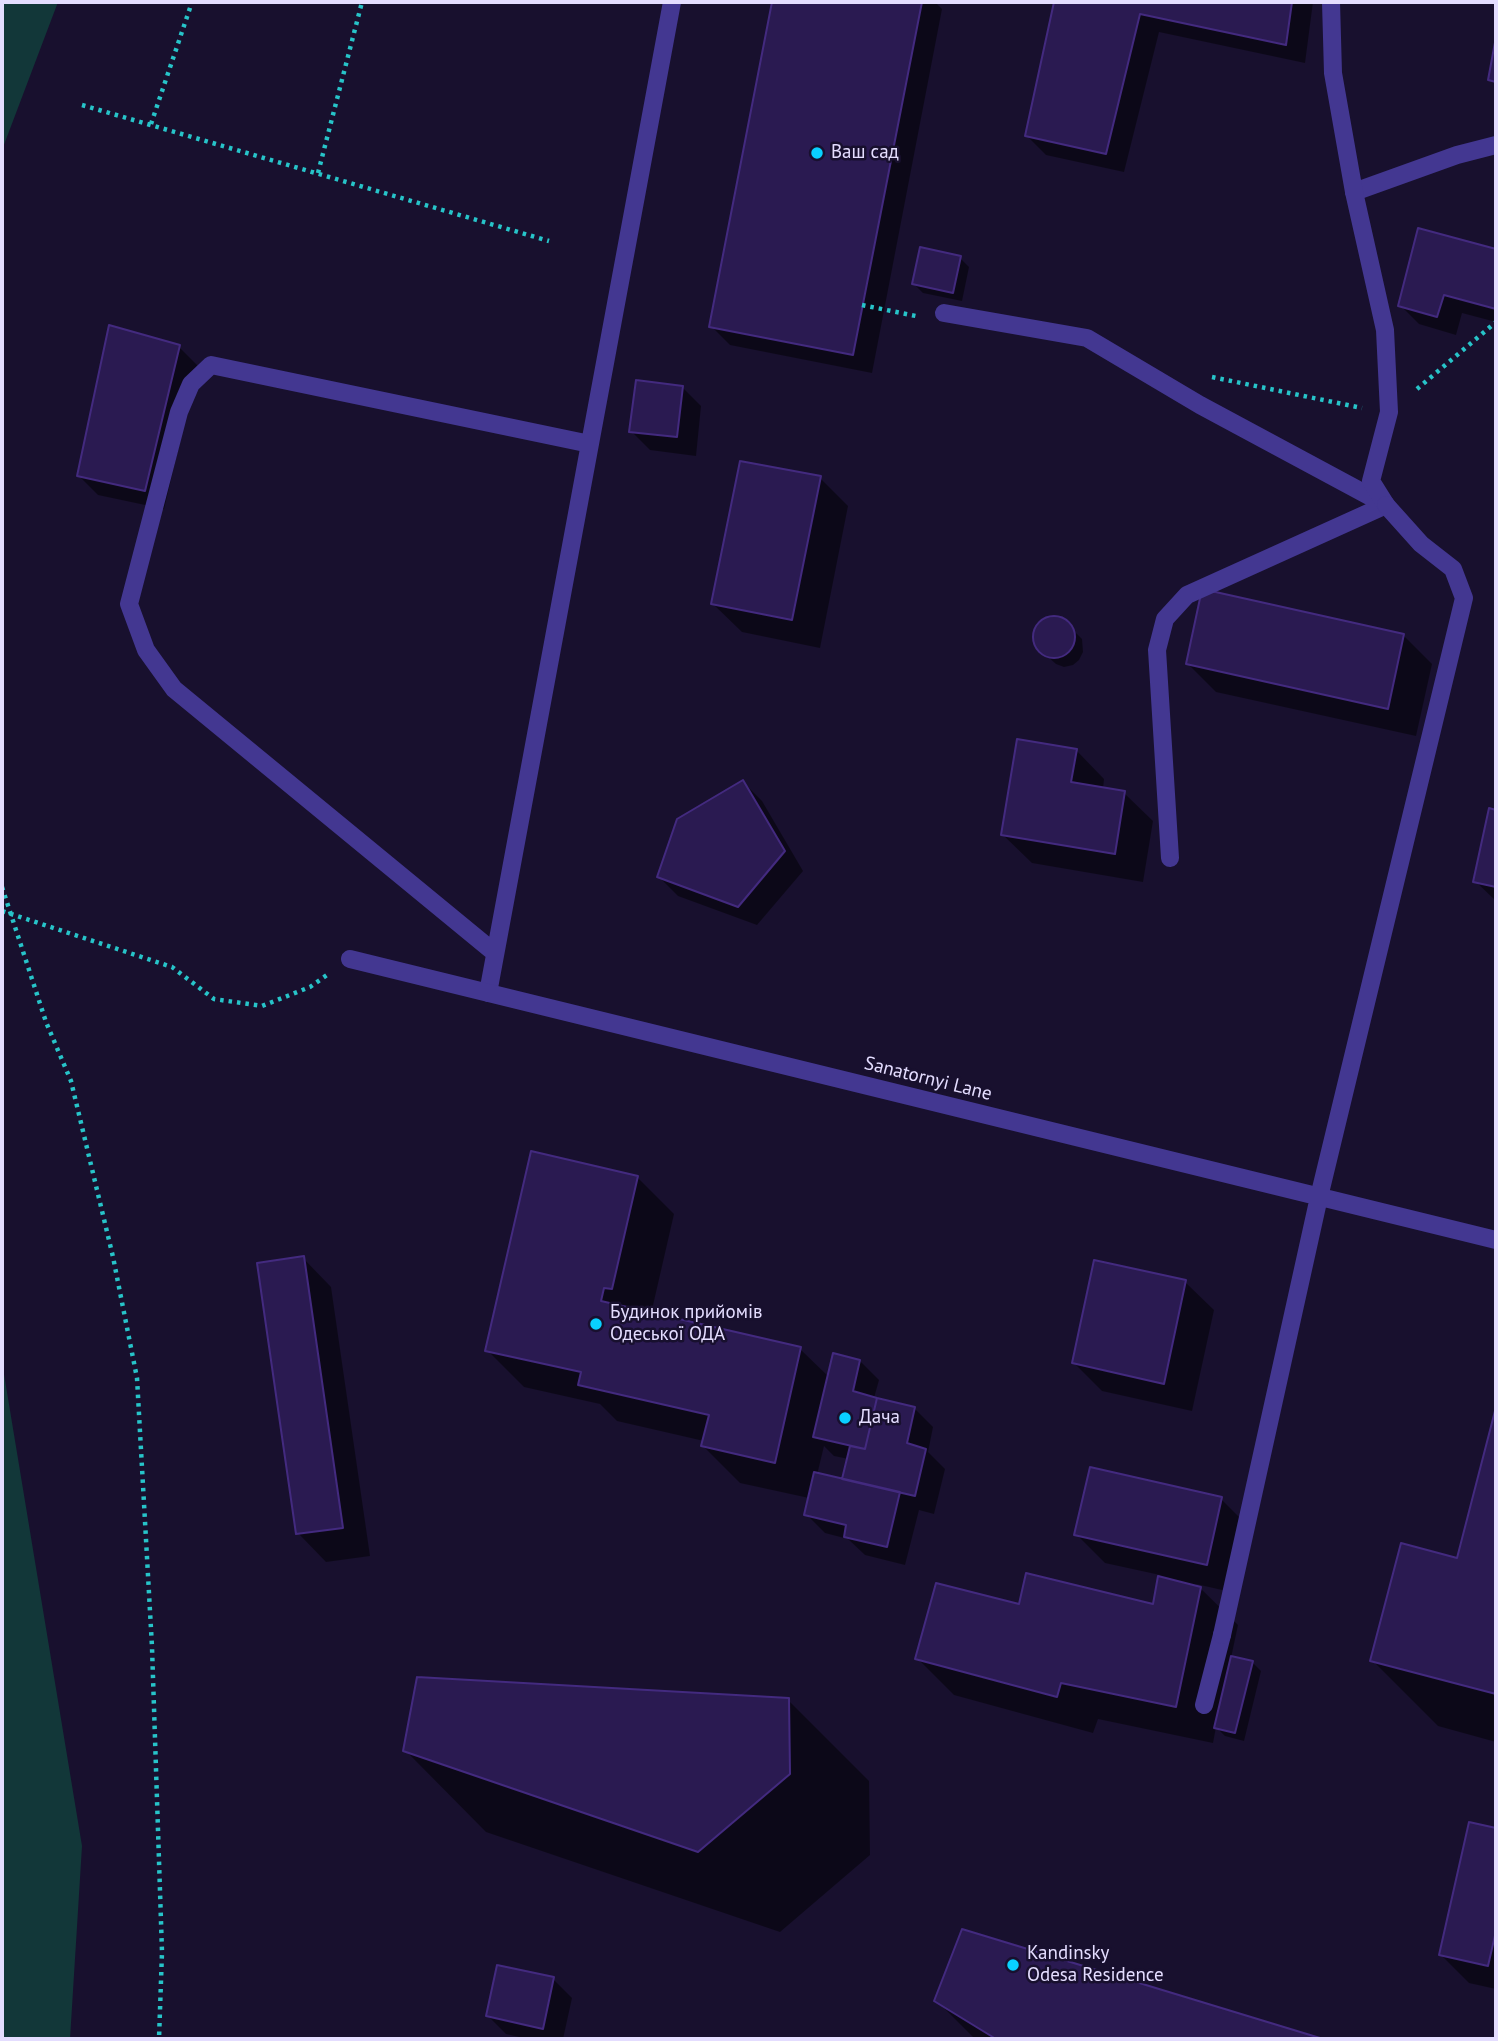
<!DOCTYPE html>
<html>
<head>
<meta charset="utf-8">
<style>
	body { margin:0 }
	#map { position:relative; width:1498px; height:2041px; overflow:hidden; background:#18102e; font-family:"PT Sans",sans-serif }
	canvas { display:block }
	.frame { position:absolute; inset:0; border:4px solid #e4ddff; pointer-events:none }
</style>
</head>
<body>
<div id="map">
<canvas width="1498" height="2041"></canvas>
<div class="frame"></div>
</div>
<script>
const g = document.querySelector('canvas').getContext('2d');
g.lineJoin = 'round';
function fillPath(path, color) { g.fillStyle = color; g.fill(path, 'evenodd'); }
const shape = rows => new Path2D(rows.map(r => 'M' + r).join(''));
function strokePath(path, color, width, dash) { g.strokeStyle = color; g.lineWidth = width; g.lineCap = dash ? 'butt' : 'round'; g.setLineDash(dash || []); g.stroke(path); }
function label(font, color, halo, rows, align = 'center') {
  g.font = font + ' "PT Sans",sans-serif'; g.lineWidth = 5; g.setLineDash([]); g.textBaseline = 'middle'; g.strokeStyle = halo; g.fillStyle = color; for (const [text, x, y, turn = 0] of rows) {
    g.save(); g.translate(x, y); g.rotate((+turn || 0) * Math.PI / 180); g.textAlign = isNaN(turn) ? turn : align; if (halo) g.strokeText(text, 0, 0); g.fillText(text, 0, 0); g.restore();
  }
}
const green = shape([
	[2,2,58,2,2,150],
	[2,1362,82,1846,70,2039,2,2039]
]);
const shadow = shape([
	[774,2,935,2,942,9,872,373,730,345,711,326],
	[1056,2,1313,2,1305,63,1159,32,1124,172,1046,155,1027,136],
	[1420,231,1496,251,1496,322,1462,313,1456,335,1419,324,1400,305],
	[960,258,969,267,962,301,923,293,914,284],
	[179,347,198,366,164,509,98,495,79,476],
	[682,387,701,406,696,456,650,450,631,431],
	[820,478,848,506,820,648,742,632,713,604],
	[1050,618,1063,620,1082,639,1083,652,1079,660,1073,665,1064,667,1056,664,1038,648,1035,641,1039,625],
	[1403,635,1432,664,1416,736,1216,692,1188,664],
	[1076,750,1104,779,1103,789,1124,793,1153,821,1143,882,1032,863,1003,835],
	[743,782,762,801,803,871,757,925,678,896,659,877],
	[1491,810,1496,812,1496,901,1475,881],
	[637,1177,674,1214,651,1314,800,1349,829,1377,860,1361,879,1380,874,1398,914,1408,933,1427,928,1452,945,1469,934,1514,919,1510,905,1565,865,1555,848,1539,825,1533,806,1514,809,1498,740,1483,703,1446,704,1441,617,1421,600,1404,524,1387,487,1350],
	[824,1446,834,1456,849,1459,844,1481,817,1475],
	[303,1258,331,1287,370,1556,326,1562,298,1533],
	[1185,1282,1214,1310,1192,1411,1102,1391,1074,1363],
	[1496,1414,1496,1742,1438,1726,1372,1660,1458,1560],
	[1221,1499,1249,1527,1235,1593,1196,1584,1238,1625,1231,1658,1252,1662,1261,1671,1244,1741,1225,1736,1216,1727,1213,1743,1098,1719,1093,1733,954,1695,917,1658,1020,1606,1154,1606,1160,1575,1105,1563,1076,1534],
	[788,1700,869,1781,870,1855,780,1932,486,1832,405,1750],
	[1471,1824,1496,1830,1496,1989,1469,1983,1440,1954],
	[963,1931,1317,2039,975,2039,936,2000],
	[553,1979,572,1998,563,2039,528,2039,506,2034,487,2015]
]);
const building = shape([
	[772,2,922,2,853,355,709,327,772,2],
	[1054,2,1292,2,1286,45,1140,14,1106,154,1025,136,1054,2],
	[1496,37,1496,82,1488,80,1496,37],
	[1418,228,1496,249,1496,309,1444,295,1437,317,1398,306,1418,228],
	[920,247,961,256,953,293,912,284,920,247],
	[109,325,180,345,145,491,77,476,109,325],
	[636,380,683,386,677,437,629,432,636,380],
	[740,461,821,476,792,620,711,604,740,461],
	[1202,589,1404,634,1388,709,1186,664,1202,589],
	'1033 637a21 21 0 1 1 42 0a21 21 0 1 1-42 0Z',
	[1017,739,1077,749,1071,782,1125,791,1115,854,1001,835,1017,739],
	[743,780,785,851,738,907,657,877,677,819,743,780],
	[1489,808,1496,810,1496,887,1473,882,1489,808],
	[531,1151,638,1176,612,1289,604,1288,601,1301,801,1347,775,1463,701,1446,709,1415,578,1385,581,1372,485,1351,531,1151],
	[304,1256,343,1528,296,1534,257,1263,304,1256],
	[1094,1260,1186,1280,1164,1384,1072,1363,1094,1260],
	[833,1353,860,1360,853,1391,877,1398,865,1449,813,1437,833,1353],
	[877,1398,915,1407,907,1443,926,1449,915,1496,842,1479,850,1446,865,1449,877,1398],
	[1496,1407,1496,1694,1370,1661,1401,1543,1457,1558,1496,1407],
	[1090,1467,1222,1497,1207,1565,1074,1535,1090,1467],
	[814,1472,900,1492,887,1547,844,1537,846,1525,804,1515,814,1472],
	[1026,1573,1153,1604,1158,1576,1201,1587,1176,1707,1061,1683,1057,1697,915,1659,936,1583,1019,1604,1026,1573],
	[1231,1656,1253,1661,1235,1733,1214,1728,1231,1656],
	[417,1677,789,1698,790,1774,698,1852,403,1751,417,1677],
	[1469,1822,1496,1828,1496,1931,1488,1966,1439,1955,1469,1822],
	[962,1929,1320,2038,1320,2039,996,2039,934,2001,962,1929],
	[497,1965,554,1977,543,2029,486,2016,497,1965]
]);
const path = shape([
	[82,105,549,241],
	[151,124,192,2],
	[318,173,362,2],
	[862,305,916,316],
	[1212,377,1362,408],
	[1417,389,1496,322],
	[2,887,46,1022,71,1081,113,1257,137,1378,152,1647,162,1952,159,2039],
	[2,911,172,967,214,999,262,1006,310,987,327,975]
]);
const service = shape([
	[1354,192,1457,155,1496,145],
	[944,313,1087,338,1200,405,1386,505],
	[1170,858,1157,650,1165,619,1187,595,1386,505],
	[495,953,174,689,146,650,129,604,179,412,191,384,211,365,590,444],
	[488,993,672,2],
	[1204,1705,1222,1635]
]);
const pedestrian = shape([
	[1331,2,1333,73,1354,192,1385,330,1389,412,1371,481,1386,505]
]);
const minor = shape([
	[350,959,1496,1240],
	[1222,1635,1319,1197,1464,598,1453,569,1421,544,1386,505]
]);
const markers = [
	[817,153,7,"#09d0ff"],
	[596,1324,7,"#09d0ff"],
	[845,1418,7,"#09d0ff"],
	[1013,1965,7,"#09d0ff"]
];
const poiNames = [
	["Ваш сад",831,153],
	["Будинок прийомів",610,1313],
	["Одеської ОДА",610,1335],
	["Дача",859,1418],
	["Kandinsky",1027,1954],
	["Odesa Residence",1027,1976]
];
const streetNames = [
	["Sanatornyi Lane",928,1079,14]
];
fillPath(green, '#123739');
fillPath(shadow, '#0007');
fillPath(building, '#2a1a51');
strokePath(building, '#432a7f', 2);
strokePath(path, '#27c4c9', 4.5, [3.5, 5]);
strokePath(service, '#433791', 18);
strokePath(pedestrian, '#433791', 18);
strokePath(minor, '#433791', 18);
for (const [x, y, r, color] of markers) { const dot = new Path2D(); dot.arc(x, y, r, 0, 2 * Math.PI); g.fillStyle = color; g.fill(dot); strokePath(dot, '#18102e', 2.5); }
label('19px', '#e4ddff', '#18102e', poiNames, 'left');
label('19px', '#e4ddff', '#18102e', streetNames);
</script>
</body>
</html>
